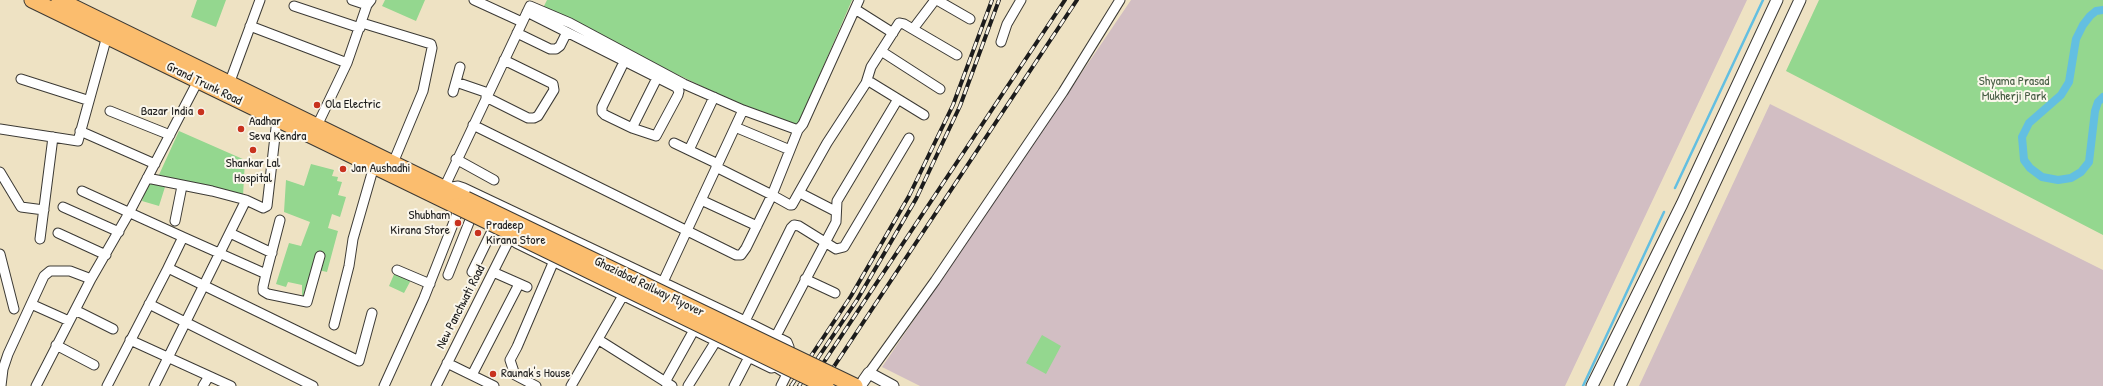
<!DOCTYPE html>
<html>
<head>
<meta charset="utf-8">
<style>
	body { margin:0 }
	canvas { display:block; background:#eee2c3 }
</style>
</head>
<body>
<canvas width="2103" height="386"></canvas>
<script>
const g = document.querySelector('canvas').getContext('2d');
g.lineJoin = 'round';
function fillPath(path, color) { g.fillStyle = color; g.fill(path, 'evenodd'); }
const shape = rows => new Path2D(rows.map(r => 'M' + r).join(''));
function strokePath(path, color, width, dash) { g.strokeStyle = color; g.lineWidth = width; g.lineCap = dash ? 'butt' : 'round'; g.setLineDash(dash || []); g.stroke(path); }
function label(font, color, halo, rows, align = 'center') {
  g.font = font + ' "Patrick Hand",sans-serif'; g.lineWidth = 4; g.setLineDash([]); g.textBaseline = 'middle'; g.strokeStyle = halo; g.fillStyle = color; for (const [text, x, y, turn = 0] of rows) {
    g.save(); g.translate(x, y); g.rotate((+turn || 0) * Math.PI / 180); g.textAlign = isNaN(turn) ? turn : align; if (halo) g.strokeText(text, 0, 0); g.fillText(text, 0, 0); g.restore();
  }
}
const industrial = shape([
	[1131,0,1747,0,1565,386,920,386,882,367],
	[1770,104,2103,270,2103,386,1639,386]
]);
const green = shape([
	[197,0,226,0,216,27,191,17],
	[385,0,425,0,416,21,382,6],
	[547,0,852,0,798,125,733,101,630,52,543,8],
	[1819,0,2103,0,2103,235,1786,71],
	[179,131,245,160,243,196,158,177],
	[311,164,334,170,332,176,338,177,337,181,342,182,338,195,346,197,340,217,332,214,328,228,338,231,327,272,314,269,307,298,302,297,302,285,288,282,286,287,276,284,289,243,301,246,310,222,284,212,286,180,304,186],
	[148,182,165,187,159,206,142,201],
	[395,272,411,280,404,293,389,286],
	[1042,335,1061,346,1046,374,1026,363]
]);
const stream = shape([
	[1675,188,1763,0],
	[1583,386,1664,212]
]);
const canal = shape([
	[2103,10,2096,11,2090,16,2083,25,2076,39,2069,82,2061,95,2029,123,2022,137,2024,160,2030,168,2042,177,2058,180,2071,178,2081,172,2089,162,2095,111,2098,102,2103,97]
]);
const minor = shape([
	[352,0,367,5],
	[474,0,522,22],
	[937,0,970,19],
	[294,6,360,28],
	[855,9,893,33],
	[527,12,676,87,679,91,678,95,656,136,632,128,605,115,602,112,602,107,624,62],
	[362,23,431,44,432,48,423,91,393,163],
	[250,26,347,63],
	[913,29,935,0],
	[517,33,550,49,556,49,560,46,567,32],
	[1001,42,1007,24,1021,0],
	[881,51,940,89],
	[21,79,87,100],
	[867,80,924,115],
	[456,82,488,93],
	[229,84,260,0],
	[453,92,460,67],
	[486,97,528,118,534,118,538,116,554,90,553,84,504,60],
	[110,111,170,135],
	[473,125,736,255,741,255,746,248,772,195,790,205,792,205,827,143,866,83,871,67,899,23,904,24,957,55],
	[735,127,790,150],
	[632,128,657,78],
	[0,129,78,141,107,36],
	[315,130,347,63,367,5,371,0],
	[80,131,155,164],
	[674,143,718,164],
	[689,150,714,97],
	[456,159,494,180],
	[716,167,772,195,798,130],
	[0,172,21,207,44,210],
	[147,178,212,191,246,200,263,208,267,206,277,119],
	[444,188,530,6,570,23,684,84,743,110,798,130,803,124,859,0],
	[445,188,458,186,464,188,745,321,787,342,789,347,776,367,771,368,516,243],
	[82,191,183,237,168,268,359,361,372,313],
	[800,193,835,211],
	[701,200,757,226],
	[63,207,119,232],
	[175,221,182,186],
	[58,233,106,255],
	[230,233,272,253],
	[183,237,266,274,280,220],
	[40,239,53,137],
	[0,254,14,309],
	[397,270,430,284],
	[472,272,492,231],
	[493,272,527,287],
	[266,274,263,287,263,291,268,294,307,302,320,256],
	[448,275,470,220],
	[805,279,835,293],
	[663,282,743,110],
	[31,304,69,321],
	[149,304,313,386],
	[75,310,113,329],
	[745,321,791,228,794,225,799,226,836,249,844,247,909,138],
	[334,325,349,266,353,239,374,166],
	[776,336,836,222,837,201,898,99],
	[130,340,231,386],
	[599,340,672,386],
	[56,345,94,365],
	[447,363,494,386],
	[777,368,787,374,781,386],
	[869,373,935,281,1063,92,1120,0],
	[472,375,519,284],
	[665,382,694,330],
	[1,386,3,369,8,354,44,276,50,271,70,271,91,279,129,213,200,77],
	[36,386,91,279],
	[107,386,168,268],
	[154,386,246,200],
	[203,386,209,376],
	[384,386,424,298,457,214],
	[436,386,509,240],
	[536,386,515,375,510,360,517,347,553,263],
	[571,386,625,292],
	[688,386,716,341],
	[734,386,749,357]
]);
const tertiary = shape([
	[860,386,869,373,893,386],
	[1592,386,1682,204,1777,0],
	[1620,386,1800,0]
]);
const trunk = shape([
	[32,0,456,206],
	[59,0,466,199]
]);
const rail = shape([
	[791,386,851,296,909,196,953,105,992,0],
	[799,386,857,300,916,199,960,106,999,0],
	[808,386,1065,0],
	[821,386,1077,0]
]);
const trunkBridge = shape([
	[466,199,855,386],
	[456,206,826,386]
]);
const markers = [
	[317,105,4,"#c8321e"],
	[201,112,4,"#c8321e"],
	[241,129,4,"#c8321e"],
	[253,150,4,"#c8321e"],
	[343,169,4,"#c8321e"],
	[458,223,4,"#c8321e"],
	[478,233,4,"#c8321e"],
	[493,374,4,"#c8321e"]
];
const parkNames = [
	["Shyama Prasad",2014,82],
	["Mukherji Park",2014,97]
];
const streetNames = [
	["Grand Trunk Road",204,84,26],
	["Ghaziabad Railway Flyover",649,287,26],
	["New Panchwati Road",461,307,-63]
];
const poiNames = [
	["Ola Electric",325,105],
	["Bazar India",193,112,"right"],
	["Aadhar",249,122],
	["Seva Kendra",249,137],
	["Shankar Lal",253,164,"center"],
	["Hospital",253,179,"center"],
	["Jan Aushadhi",351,169],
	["Shubham",450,216,"right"],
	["Kirana Store",450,231,"right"],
	["Pradeep",486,226],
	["Kirana Store",486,241],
	["Raunak's House",501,374]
];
fillPath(industrial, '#d2bec3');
fillPath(green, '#94d78f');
strokePath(stream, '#63bfe1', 2.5);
strokePath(canal, '#63bfe1', 8);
strokePath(minor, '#3c3a35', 11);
strokePath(tertiary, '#3c3a35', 13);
strokePath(trunk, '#3c3a35', 17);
strokePath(minor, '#fff', 9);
strokePath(tertiary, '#fff', 11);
strokePath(trunk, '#fbbd6e', 15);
strokePath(rail, '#1c1c1c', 4);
strokePath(rail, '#fbf7ec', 2.5, [8]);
strokePath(trunkBridge, '#3c3a35', 17, []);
strokePath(trunkBridge, '#fbbd6e', 15);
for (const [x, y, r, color] of markers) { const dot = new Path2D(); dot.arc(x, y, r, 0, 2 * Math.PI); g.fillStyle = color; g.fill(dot); strokePath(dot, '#fbf7ec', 1.5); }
label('13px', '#465d44', '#fbf7ec', parkNames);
label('13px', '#1c1c1c', '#fbf7ec', streetNames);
label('13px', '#1c1c1c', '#fbf7ec', poiNames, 'left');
</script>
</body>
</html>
